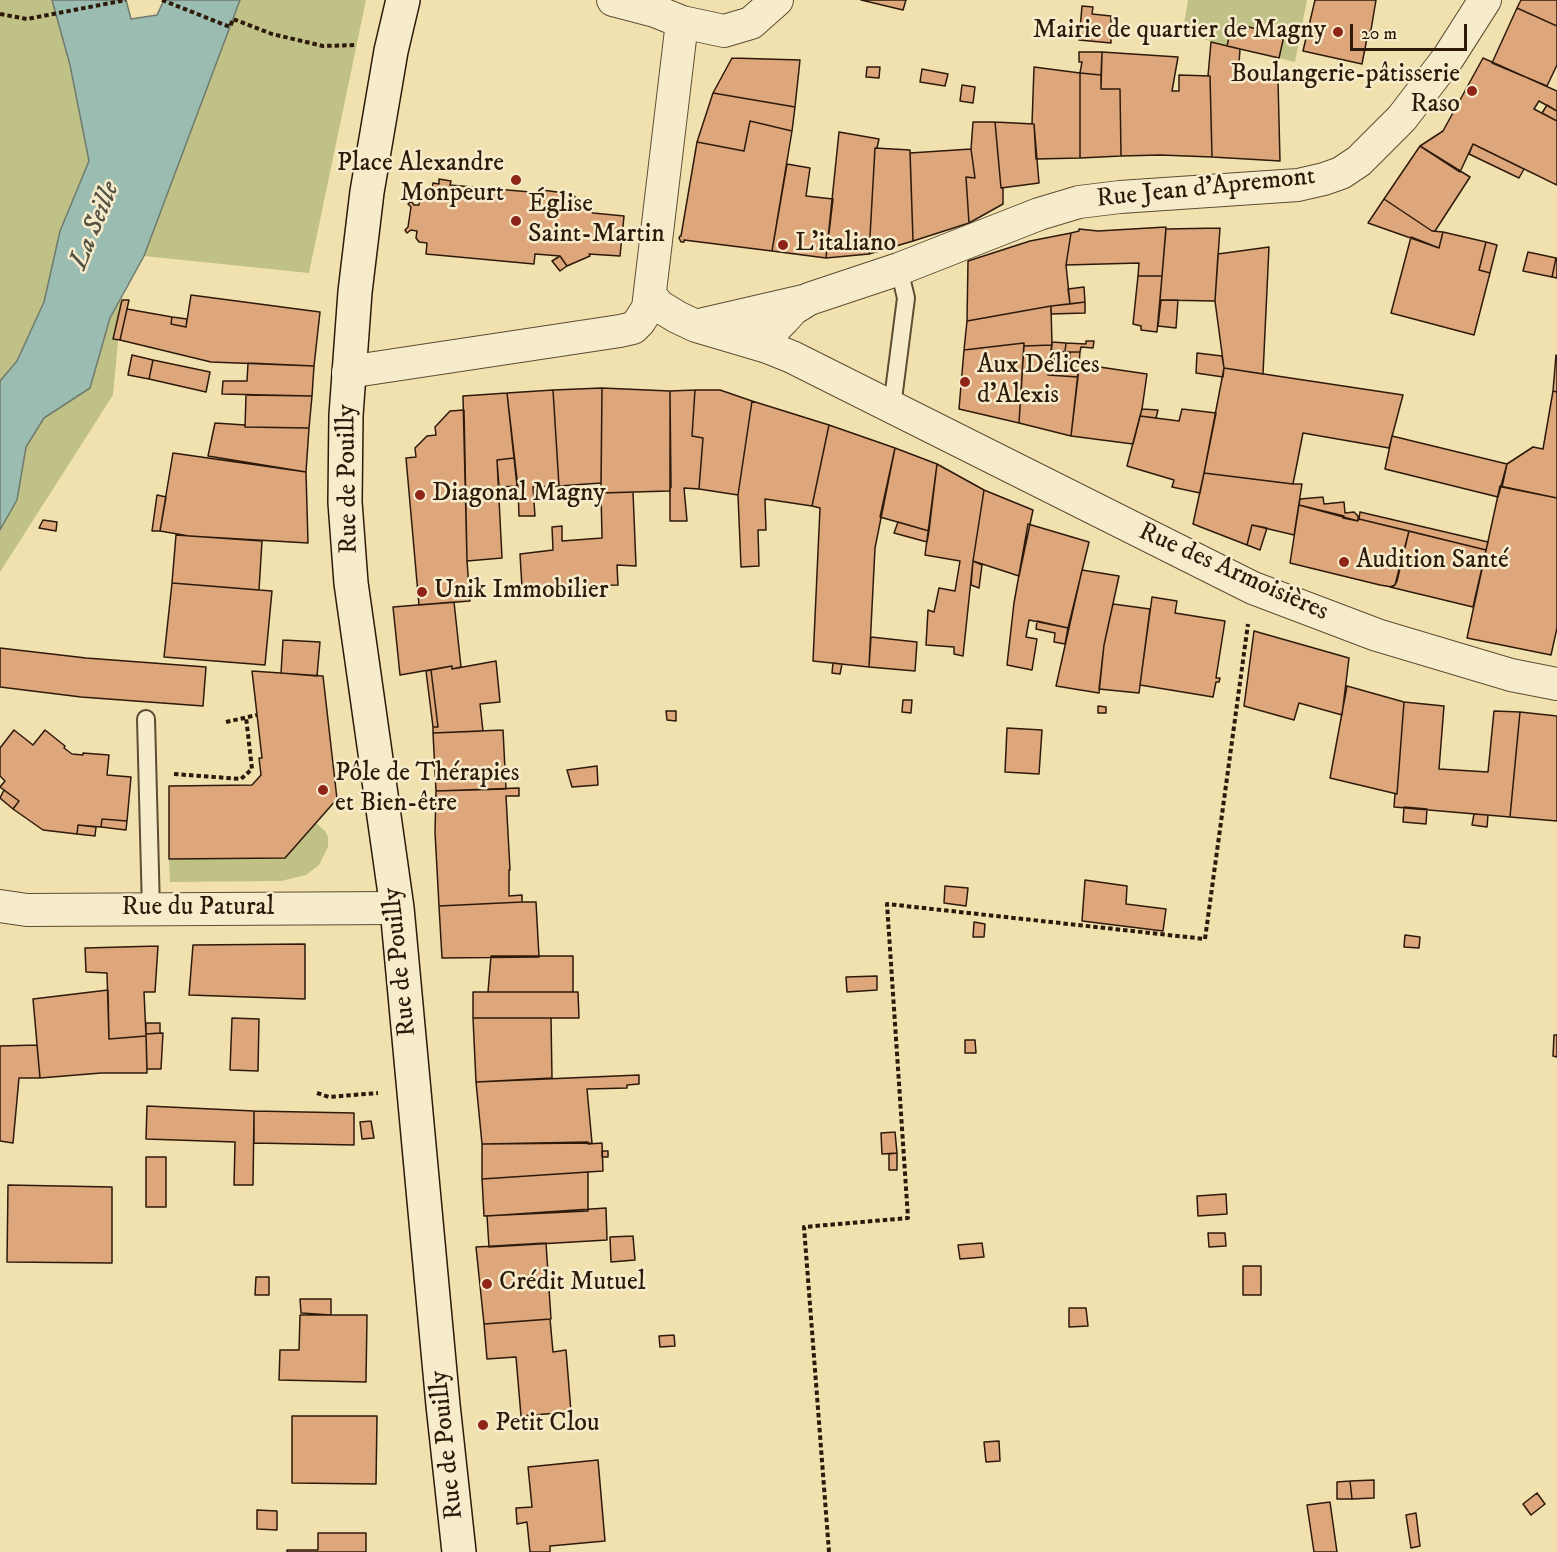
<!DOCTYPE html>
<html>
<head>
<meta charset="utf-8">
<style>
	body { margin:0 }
	#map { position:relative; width:1557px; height:1552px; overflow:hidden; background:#f1e1af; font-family:"IM FELL DW Pica",serif }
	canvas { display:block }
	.scale { position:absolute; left:1350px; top:24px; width:117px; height:27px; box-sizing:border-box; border:3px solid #2d1a0a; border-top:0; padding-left:8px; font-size:18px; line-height:21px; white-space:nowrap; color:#2d1a0a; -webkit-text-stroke:4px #f6eccb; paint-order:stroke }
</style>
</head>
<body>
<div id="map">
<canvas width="1557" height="1552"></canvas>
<div class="scale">20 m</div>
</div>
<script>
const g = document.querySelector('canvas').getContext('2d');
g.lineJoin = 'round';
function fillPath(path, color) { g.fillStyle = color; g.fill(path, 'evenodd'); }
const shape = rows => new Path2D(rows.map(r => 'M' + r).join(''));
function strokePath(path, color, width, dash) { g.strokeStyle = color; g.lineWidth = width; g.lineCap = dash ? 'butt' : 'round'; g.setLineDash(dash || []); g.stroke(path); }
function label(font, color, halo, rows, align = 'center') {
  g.font = font + ' "IM FELL DW Pica",serif'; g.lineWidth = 5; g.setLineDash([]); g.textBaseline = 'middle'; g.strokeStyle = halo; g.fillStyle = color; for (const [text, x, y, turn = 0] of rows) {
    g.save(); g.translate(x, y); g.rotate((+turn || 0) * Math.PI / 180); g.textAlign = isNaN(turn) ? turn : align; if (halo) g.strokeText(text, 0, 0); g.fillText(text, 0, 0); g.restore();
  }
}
const green = shape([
	[0,0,102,0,76,93,90,161,60,231,44,302,17,361,0,381],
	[240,0,366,0,309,273,144,256],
	[1188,0,1307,0,1295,62,1182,34],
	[122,300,113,395,0,572,0,491,94,323],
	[316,823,325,831,328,837,328,847,319,865,306,875,281,881,170,882,169,859,285,858]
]);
const water = shape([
	[52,0,126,0,131,19,157,15,164,0,240,0,144,256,110,318,90,388,44,418,26,447,17,500,0,530,0,381,17,361,44,302,60,231,89,161,70,65,52,0]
]);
const building = shape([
	[861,0,906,0,903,10,861,0],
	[1315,0,1376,0,1371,30,1368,33,1362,64,1303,51,1315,0],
	[1521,0,1557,0,1557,26,1517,8,1521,0],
	[1082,6,1093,7,1092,14,1111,16,1111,43,1079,40,1082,6],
	[1517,8,1557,26,1557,65,1547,86,1492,63,1517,8],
	[1232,25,1249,27,1284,36,1279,58,1227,46,1232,25],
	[1211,42,1240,49,1238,78,1278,80,1280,161,1212,157,1210,76,1208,76,1211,42],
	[1079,52,1102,52,1101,75,1080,73,1082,62,1079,62,1079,52],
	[1102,52,1178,57,1172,91,1179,91,1179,75,1210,76,1212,157,1160,155,1121,156,1120,89,1101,89,1102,52],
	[732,58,800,60,795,107,713,93,732,58],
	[1483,58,1557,91,1557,111,1539,101,1534,109,1557,121,1557,185,1473,144,1460,172,1420,146,1443,131,1483,58],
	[867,67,880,67,879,78,866,77,867,67],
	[1034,67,1080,73,1080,158,1036,159,1034,124,1032,124,1034,67],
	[922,69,948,74,945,86,920,82,922,69],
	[1080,73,1101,75,1101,89,1120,89,1121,156,1080,158,1080,73],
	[962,85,975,87,973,103,960,101,962,85],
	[713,93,795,107,792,131,750,121,744,151,697,142,713,93],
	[1547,105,1557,111,1557,121,1542,113,1547,105],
	[750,121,792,131,772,251,684,240,684,242,681,242,679,238,680,236,681,236,697,142,744,151,750,121],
	[973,122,995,122,1001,188,1003,188,1003,204,969,223,966,177,975,178,971,149,973,122],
	[995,122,1034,124,1039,183,1001,188,995,122],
	[839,132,879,139,877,148,875,148,869,254,826,258,839,132],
	[1473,144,1524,169,1519,178,1469,154,1473,144],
	[1420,146,1470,177,1435,231,1432,231,1384,199,1420,146],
	[875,148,910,150,913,241,869,254,875,148],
	[971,149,975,178,966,177,969,223,913,241,910,153,971,149],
	[787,164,810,168,806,196,833,199,826,258,772,251,787,164],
	[439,179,451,181,450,185,542,193,542,190,572,194,593,213,624,216,620,256,589,254,590,256,567,266,560,256,535,254,534,264,426,254,427,243,419,242,416,238,417,231,411,230,407,233,405,230,408,227,411,207,408,204,411,201,414,205,419,205,420,198,424,194,431,195,433,183,439,184,439,179],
	[1384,199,1432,231,1443,232,1439,248,1368,223,1384,199],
	[1166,227,1162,276,1138,276,1139,263,1066,265,1071,233,1079,231,1079,229,1098,231,1166,227],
	[1220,228,1215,301,1160,300,1166,229,1220,228],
	[1443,232,1486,242,1479,270,1490,273,1474,335,1391,313,1411,237,1439,248,1443,232],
	[1071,233,1066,265,1070,304,1051,306,967,321,968,261,1030,241,1071,233],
	[1486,242,1497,245,1490,273,1479,270,1486,242],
	[1269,247,1263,374,1224,368,1215,301,1218,254,1269,247],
	[1528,252,1556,258,1552,277,1523,271,1528,252],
	[560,256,567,266,560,271,552,261,560,256],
	[1556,258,1557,258,1557,278,1552,277,1556,258],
	[1138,276,1162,276,1157,332,1141,330,1141,326,1133,324,1138,276],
	[1084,287,1085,302,1070,304,1068,289,1084,287],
	[191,295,320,312,314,366,211,362,120,340,127,309,172,317,171,324,186,327,191,295],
	[122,300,129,300,120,340,113,339,122,300],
	[1161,300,1178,300,1176,328,1158,326,1161,300],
	[1085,302,1085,313,1051,314,1051,306,1085,302],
	[1051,306,1052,345,1024,346,1024,343,964,350,967,321,1051,306],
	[172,317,187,319,186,327,171,324,172,317],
	[1086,341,1094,341,1093,348,1081,347,1080,352,1065,352,1066,343,1086,344,1086,341],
	[1052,342,1066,343,1065,352,1051,350,1052,342],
	[1024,343,1019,423,959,409,964,350,1024,343],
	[1052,345,1048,375,1078,377,1071,436,1019,423,1024,346,1052,345],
	[1070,352,1080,352,1078,377,1048,375,1049,358,1055,359,1055,368,1069,368,1070,352],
	[1197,353,1222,356,1224,368,1223,377,1196,373,1197,353],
	[132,355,153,360,149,379,128,375,132,355],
	[1556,355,1557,356,1557,392,1553,391,1556,355],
	[153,360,210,372,206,392,149,379,153,360],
	[248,363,314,366,312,396,222,394,223,381,247,381,248,363],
	[1079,364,1147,374,1142,409,1133,444,1071,436,1079,364],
	[1224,368,1403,395,1389,448,1303,433,1293,484,1204,473,1224,368],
	[602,388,670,391,671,487,669,491,601,493,602,388],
	[602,388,601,483,559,486,553,390,602,388],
	[553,390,559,486,533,487,535,516,519,516,518,488,507,393,553,390],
	[695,390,692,436,703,438,699,489,684,488,687,521,670,521,670,391,695,390],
	[695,390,720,390,752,401,738,495,699,489,703,438,692,436,695,390],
	[1553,391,1557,392,1557,498,1502,487,1507,464,1533,447,1543,449,1553,391],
	[507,393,514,458,497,460,502,558,467,561,463,396,507,393],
	[246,395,312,396,309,428,245,427,246,395],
	[752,401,829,425,812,506,765,499,766,530,758,530,759,566,741,567,738,495,752,401],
	[1142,409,1158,410,1156,418,1140,416,1142,409],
	[1182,409,1216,413,1200,493,1172,487,1174,480,1127,466,1140,416,1179,421,1182,409],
	[464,410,467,561,470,601,419,605,406,458,416,457,415,448,427,436,436,435,435,427,450,411,464,410],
	[215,423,245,425,245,427,309,428,306,472,208,456,215,423],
	[829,425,895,448,875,548,869,667,813,661,820,508,812,506,829,425],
	[1392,436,1507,464,1498,497,1385,469,1392,436],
	[895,448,937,464,929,531,880,517,895,448],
	[173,453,306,472,308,543,189,536,160,531,173,453],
	[514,458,517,486,499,487,497,460,514,458],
	[937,464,984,490,973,561,963,656,954,654,954,647,926,645,928,610,934,612,939,588,955,591,960,561,925,555,937,464],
	[1204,473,1293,484,1302,484,1294,535,1252,525,1247,545,1193,524,1204,473],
	[1500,486,1557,498,1557,628,1551,655,1467,638,1500,486],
	[984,490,1033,510,1019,576,973,561,984,490],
	[633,492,636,566,617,565,618,585,553,586,522,588,520,554,553,550,552,527,562,526,562,541,602,538,601,493,633,492],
	[157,495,166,497,160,531,152,531,157,495],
	[1323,497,1324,504,1344,502,1345,513,1354,512,1358,516,1358,521,1299,505,1300,499,1323,497],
	[1299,505,1344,516,1343,518,1358,521,1359,519,1409,531,1395,585,1392,587,1380,585,1290,563,1299,505],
	[1360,512,1488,542,1486,550,1359,519,1360,512],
	[43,520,57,522,56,531,39,528,43,520],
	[898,522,929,531,927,542,894,533,898,522],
	[1028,524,1089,542,1068,628,1029,620,1026,637,1037,639,1032,670,1007,665,1014,603,1028,524],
	[1252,525,1267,528,1260,550,1247,545,1252,525],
	[1409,531,1486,550,1473,607,1390,587,1395,585,1397,581,1409,531],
	[176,535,262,541,259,590,172,583,176,535],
	[973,561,982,565,979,588,971,585,973,561],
	[1082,570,1119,576,1104,645,1099,693,1056,686,1082,570],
	[172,583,272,591,265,665,164,657,172,583],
	[1152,597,1177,601,1175,613,1225,621,1216,678,1220,678,1219,682,1216,682,1213,697,1140,685,1152,597],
	[454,602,461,667,452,669,452,666,400,675,393,607,454,602],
	[1113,604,1150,609,1139,693,1099,689,1104,645,1113,604],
	[1037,621,1068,628,1065,644,1054,642,1055,633,1036,629,1037,621],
	[1254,631,1349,658,1342,715,1299,703,1294,720,1244,706,1254,631],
	[871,637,917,642,915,671,869,667,871,637],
	[283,640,320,642,317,676,281,673,283,640],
	[0,648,86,658,206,667,203,706,81,697,0,687,0,648],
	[496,661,500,702,480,704,483,731,433,733,433,727,438,727,431,670,452,666,452,669,496,661],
	[833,663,842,664,840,674,832,673,833,663],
	[431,670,438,727,433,727,426,671,431,670],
	[252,671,323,676,337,799,285,858,169,859,169,786,252,785,261,775,259,758,262,758,252,671],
	[1347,686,1404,702,1397,794,1330,778,1347,686],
	[903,700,912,700,911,713,902,712,903,700],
	[1404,702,1444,706,1439,769,1488,772,1494,711,1520,712,1510,817,1394,807,1395,794,1397,794,1404,702],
	[1098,706,1106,707,1106,713,1098,713,1098,706],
	[666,711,676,711,676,721,667,720,666,711],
	[1520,712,1557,716,1557,821,1510,817,1520,712],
	[1007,728,1042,730,1039,774,1005,772,1007,728],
	[14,730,33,745,45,730,65,746,64,748,72,754,83,755,83,753,109,755,107,775,131,777,127,821,102,819,101,827,78,825,77,834,43,830,13,809,19,801,0,787,5,781,0,776,0,748,14,730],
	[503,730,506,789,436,791,433,733,503,730],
	[597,766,598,785,572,787,567,770,597,766],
	[519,788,519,796,506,796,510,870,509,870,509,896,522,895,522,902,439,906,435,832,436,791,519,788],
	[4,790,19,801,13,809,0,798,4,790],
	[1404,807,1427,809,1426,824,1403,822,1404,807],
	[1474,814,1488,815,1487,827,1472,825,1474,814],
	[102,819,127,821,126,830,101,827,102,819],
	[78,825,96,827,95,836,77,834,78,825],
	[1085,880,1127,886,1126,904,1166,909,1163,931,1082,921,1085,880],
	[945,886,968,888,966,906,944,903,945,886],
	[522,902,536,902,539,957,442,958,439,906,522,902],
	[974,922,985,924,984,937,973,937,974,922],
	[1405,935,1420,937,1419,948,1404,947,1405,935],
	[305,944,305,999,189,995,193,945,305,944],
	[158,946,155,992,144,992,146,1036,109,1039,107,973,86,972,85,948,158,946],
	[491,956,573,956,573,992,488,992,491,956],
	[877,976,877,990,847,992,846,977,877,976],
	[108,990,109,1039,146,1036,147,1073,101,1073,40,1078,33,999,108,990],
	[473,992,578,992,579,1018,473,1018,473,992],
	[232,1018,259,1019,258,1071,230,1070,232,1018],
	[473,1018,551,1018,552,1078,476,1082,473,1018],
	[146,1023,160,1023,160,1033,146,1034,146,1023],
	[163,1033,161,1069,147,1069,146,1034,163,1033],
	[1554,1035,1557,1035,1557,1057,1553,1056,1554,1035],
	[965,1040,975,1040,976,1053,965,1053,965,1040],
	[37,1045,40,1078,19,1078,13,1143,0,1141,0,1046,37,1045],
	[639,1075,639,1084,627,1085,627,1088,587,1089,592,1143,482,1144,476,1082,639,1075],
	[147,1106,254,1111,253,1185,234,1185,235,1142,146,1139,147,1106],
	[254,1111,354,1113,354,1145,254,1143,254,1111],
	[371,1121,374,1138,362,1139,360,1122,371,1121],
	[895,1132,897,1153,882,1154,881,1133,895,1132],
	[588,1142,588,1144,602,1143,603,1171,482,1179,482,1144,588,1142],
	[602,1151,608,1151,608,1157,602,1157,602,1151],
	[897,1153,897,1170,889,1170,889,1154,897,1153],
	[146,1157,166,1157,166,1207,146,1207,146,1157],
	[588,1172,588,1211,484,1216,482,1179,588,1172],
	[8,1185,112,1187,112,1263,7,1262,8,1185],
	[1226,1194,1227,1214,1198,1216,1197,1196,1226,1194],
	[606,1208,607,1240,489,1247,487,1216,606,1208],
	[1208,1233,1225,1233,1226,1246,1209,1247,1208,1233],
	[633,1236,635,1260,611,1262,610,1237,633,1236],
	[546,1243,551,1319,484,1324,476,1247,546,1243],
	[982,1243,984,1257,960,1259,958,1245,982,1243],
	[1243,1266,1261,1266,1261,1295,1243,1295,1243,1266],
	[256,1277,269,1277,269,1295,255,1295,256,1277],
	[300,1299,331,1299,331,1315,301,1313,300,1299],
	[1069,1308,1086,1308,1088,1326,1069,1327,1069,1308],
	[300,1315,367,1315,366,1382,279,1380,280,1350,299,1350,300,1315],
	[550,1319,553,1352,566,1350,571,1412,521,1416,516,1357,487,1359,484,1324,550,1319],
	[674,1335,675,1346,660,1347,659,1336,674,1335],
	[292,1416,377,1416,376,1484,292,1483,292,1416],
	[999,1441,1000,1461,986,1462,984,1442,999,1441],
	[598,1460,605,1541,550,1546,550,1552,530,1552,527,1522,517,1524,516,1508,532,1507,528,1467,598,1460],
	[1374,1480,1374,1498,1352,1499,1350,1481,1374,1480],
	[1350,1481,1352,1499,1337,1499,1337,1482,1350,1481],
	[1537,1493,1545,1504,1531,1515,1523,1504,1537,1493],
	[1330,1502,1337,1552,1314,1552,1307,1505,1330,1502],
	[257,1510,277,1511,277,1530,257,1529,257,1510],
	[1416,1513,1420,1546,1411,1548,1406,1515,1416,1513],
	[318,1533,366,1533,366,1552,287,1552,287,1550,318,1550,318,1533]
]);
const path = shape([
	[162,0,230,27,233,19,272,34,323,46,355,45],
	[0,14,27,19,126,0],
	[226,722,257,715],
	[174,774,241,779,252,769,246,717],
	[317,1093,329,1097,378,1093],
	[829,1552,804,1227,908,1218,887,904,1205,939,1248,624]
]);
const lane = shape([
	[892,407,906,298,899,269],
	[146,719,151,910]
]);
const street = shape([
	[613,0,655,11,682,22,724,31,751,23,777,0],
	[650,295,659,306,677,317,696,326,767,347,792,357,1253,588,1377,635,1511,675,1557,684],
	[699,325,803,301],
	[767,347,775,328,784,319,793,309,809,299,899,269,1039,214,1079,202,1120,197,1298,185,1324,179,1341,173,1359,161,1402,118,1448,58,1485,0],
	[348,372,620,331,633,328,639,322,648,308,682,22],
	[0,906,27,910,397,908]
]);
const secondary = shape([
	[403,0,391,51,367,192,355,292,346,415,345,502,351,583,397,908,443,1405,459,1552]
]);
const markers = [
	[1338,32,6,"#8f2418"],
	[1472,91,6,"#8f2418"],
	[516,180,6,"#8f2418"],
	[516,221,6,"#8f2418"],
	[783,245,6,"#8f2418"],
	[965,382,6,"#8f2418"],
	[420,495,6,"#8f2418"],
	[1344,562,6,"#8f2418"],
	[422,592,6,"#8f2418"],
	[323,790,6,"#8f2418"],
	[487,1284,6,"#8f2418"],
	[483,1425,6,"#8f2418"]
];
const poiNames = [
	["Mairie de quartier de Magny",1326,32,"right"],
	["Boulangerie-pâtisserie",1460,76,"right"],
	["Raso",1460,106,"right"],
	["Place Alexandre",504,165,"right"],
	["Monpeurt",504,195,"right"],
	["Église",528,206],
	["Saint-Martin",528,236],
	["L'italiano",795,245],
	["Aux Délices",977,367],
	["d’Alexis",977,397],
	["Diagonal Magny",432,495],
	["Audition Santé",1356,562],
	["Unik Immobilier",434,592],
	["Pôle de Thérapies",335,775],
	["et Bien-être",335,805],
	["Crédit Mutuel",499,1284],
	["Petit Clou",495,1425]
];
const streetNames = [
	["Rue Jean d'Apremont",1206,189,-6],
	["Rue de Pouilly",349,479,-91],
	["Rue des Armoisières",1233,573,24],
	["Rue du Patural",198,909],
	["Rue de Pouilly",401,962,-96],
	["Rue de Pouilly",448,1445,-96]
];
const waterNames = [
	["La Seille",96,226,-68]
];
fillPath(green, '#c0c187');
fillPath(water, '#9bbcb0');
strokePath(water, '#6f7b6e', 1.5);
fillPath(building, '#dda67b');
strokePath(building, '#2d1a0a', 1.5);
strokePath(lane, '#5e4c33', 20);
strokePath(street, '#5e4c33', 34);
strokePath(secondary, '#2d1a0a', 36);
strokePath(path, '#2d1a0a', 4, [4.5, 3]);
strokePath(lane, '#f6eccb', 16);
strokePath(street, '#f6eccb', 32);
strokePath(secondary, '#f6eccb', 33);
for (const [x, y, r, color] of markers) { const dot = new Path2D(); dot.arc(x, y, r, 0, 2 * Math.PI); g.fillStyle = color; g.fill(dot); strokePath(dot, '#f6eccb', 2); }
label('26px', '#2d1a0a', '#f6eccb', poiNames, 'left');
label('26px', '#2d1a0a', '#f6eccb', streetNames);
label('italic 27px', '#545344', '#f6eccb', waterNames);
</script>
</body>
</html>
